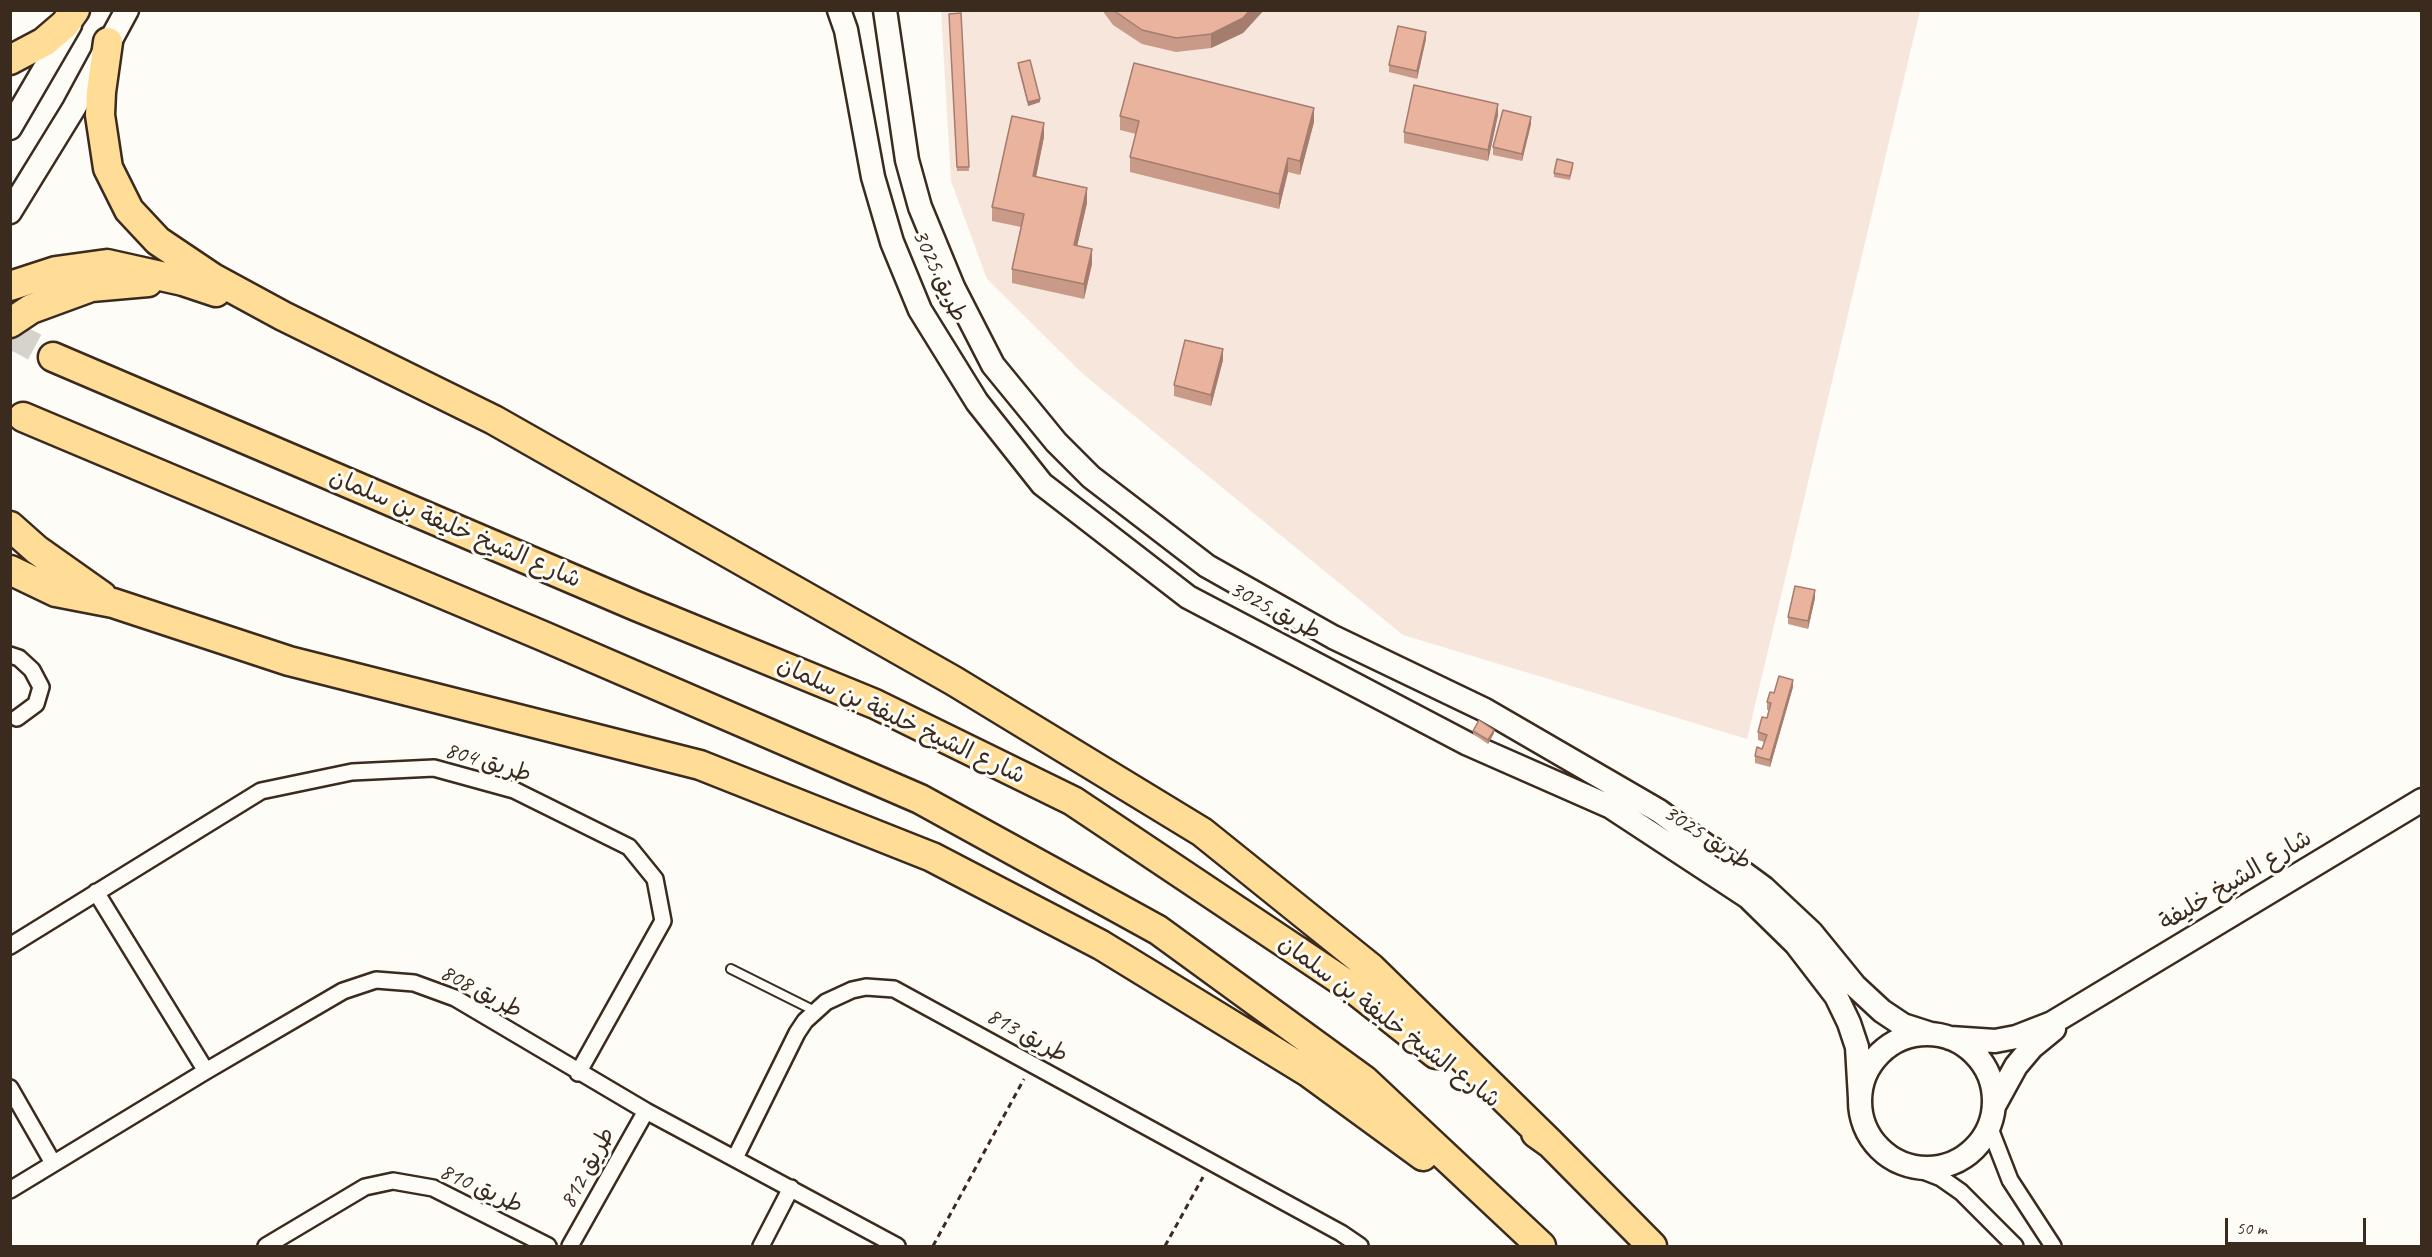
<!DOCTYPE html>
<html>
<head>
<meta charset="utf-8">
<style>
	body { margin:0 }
	#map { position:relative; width:2432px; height:1257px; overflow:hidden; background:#fdfcf7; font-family:Caveat,sans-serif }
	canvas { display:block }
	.frame { position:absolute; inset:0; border:12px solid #3b2a1e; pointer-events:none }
	.scale { position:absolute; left:2225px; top:1218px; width:141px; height:27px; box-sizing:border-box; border:3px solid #3b2a1e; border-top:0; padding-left:8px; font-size:18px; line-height:21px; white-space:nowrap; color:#3b2a1e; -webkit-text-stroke:4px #fdfcf7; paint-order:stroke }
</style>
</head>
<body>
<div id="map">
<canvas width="2432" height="1257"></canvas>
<div class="frame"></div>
<div class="scale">50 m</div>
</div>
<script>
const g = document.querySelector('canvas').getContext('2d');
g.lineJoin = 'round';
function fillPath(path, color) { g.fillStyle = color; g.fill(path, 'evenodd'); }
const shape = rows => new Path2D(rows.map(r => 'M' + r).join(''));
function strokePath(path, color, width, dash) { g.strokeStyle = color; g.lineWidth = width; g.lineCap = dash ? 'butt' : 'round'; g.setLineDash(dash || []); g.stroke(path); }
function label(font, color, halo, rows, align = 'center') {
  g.font = font + ' Caveat,"Playpen Sans Arabic",sans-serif'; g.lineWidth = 6; g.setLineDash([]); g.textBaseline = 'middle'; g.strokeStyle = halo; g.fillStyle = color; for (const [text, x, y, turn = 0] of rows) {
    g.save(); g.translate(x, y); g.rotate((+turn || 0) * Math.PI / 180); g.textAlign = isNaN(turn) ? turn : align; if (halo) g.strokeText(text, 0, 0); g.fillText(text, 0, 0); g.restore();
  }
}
const built = shape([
	[941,11,1920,11,1747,739,1403,635,1083,374,987,279,951,181]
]);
const highwayTunnel = shape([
	[10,334,53,357]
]);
const path = shape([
	[933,1246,1024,1079],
	[1165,1246,1203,1177]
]);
const lane = shape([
	[731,969,815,1011]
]);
const street = shape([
	[10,655,19,658,32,670,41,687,36,704,17,718],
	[96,892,206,1071],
	[10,946,261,791,352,772,434,768,514,790,629,847,655,879,663,921,578,1073],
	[10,1088,53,1163],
	[1989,1126,2010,1180,2053,1246],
	[735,1158,797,1033,805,1021,826,1002,852,990,866,987,894,989,1341,1233,1360,1246],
	[1913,1167,1941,1178,1961,1192,2015,1246],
	[10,1190,206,1071,343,991,376,980,414,983,455,998,646,1111,897,1246],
	[266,1246,365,1187,393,1181,433,1188,548,1246],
	[570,1246,646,1111],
	[761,1246,791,1188]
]);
const secondary = shape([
	[839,10,846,30,873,177,892,242,920,310,977,402,1042,484,1188,597,1468,744,1611,807,1748,897,1796,944,1836,996,1849,1023,1857,1047,1860,1098],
	[885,10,907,160,920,207,953,287,993,365,1056,442,1091,477,1207,566,1333,637,1485,710,1659,811,1764,888,1811,932,1855,986,1882,1011,1903,1025,1931,1034],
	[10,128,70,25],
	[10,212,74,108,127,10],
	'1860 1101a67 67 0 1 1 134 0a67 67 0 1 1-134 0Z',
	[1950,1038,1995,1041,2016,1037,2052,1023,2422,800],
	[1994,1106,2016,1066,2032,1047,2054,1029]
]);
const highway = shape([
	[108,42,101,92,100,115,108,168,129,210,158,241,213,278,283,316,494,420,954,681,1202,832,1371,968,1550,1143],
	[10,60,44,42,65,24,75,10],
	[10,286,56,271,107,264,183,281,216,292],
	[10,323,31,309,91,287,148,282],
	[53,357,636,606,875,704,1073,801,1354,989,1436,1054],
	[23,417,543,636,920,799,1158,930,1364,1080,1541,1246],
	[10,526,37,550,102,596],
	[10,570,56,592,113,603,289,661,700,765,932,857,1101,945,1308,1072,1423,1156],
	[1536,1133,1550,1143,1652,1246]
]);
const wall = shape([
	[1102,10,1264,10,1243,33,1211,48,1176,52,1142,44,1113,25],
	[961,13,969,171,957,171,949,14],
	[1426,39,1417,79,1389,72,1389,65],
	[1018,63,1040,102,1028,106,1018,67],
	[1498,115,1488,161,1404,143,1404,132],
	[1120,116,1314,122,1300,175,1288,172,1279,209,1130,172,1130,157,1136,134,1120,130],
	[1531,124,1522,161,1493,155,1493,147],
	[1044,137,1036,177,1087,203,1077,246,1092,264,1084,299,1012,283,1012,269,1021,227,992,221,992,207],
	[1573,167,1570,180,1554,177,1554,173],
	[1223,360,1211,406,1174,396,1174,385],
	[1815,598,1808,629,1788,624,1788,617],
	[1793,687,1770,767,1755,763,1755,756,1762,749,1764,742,1758,740,1758,732,1767,718,1769,710,1767,710,1767,702,1774,693],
	[1473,731,1494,733,1488,744,1473,734]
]);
const shadedWall = shape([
	[1250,10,1264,10,1243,33,1211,48,1211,34],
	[1426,32,1426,39,1417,79,1417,71],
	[1040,99,1040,102,1028,106,1028,102],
	[1498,104,1498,115,1488,161,1488,150],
	[1314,108,1314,122,1300,175,1300,161],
	[1531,117,1531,124,1522,161,1522,154],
	[1044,123,1044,137,1033,191,1033,176],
	[1288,158,1288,172,1279,209,1279,194],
	[1087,188,1087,203,1074,260,1074,245],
	[1092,249,1092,264,1084,299,1084,284],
	[1223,349,1223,360,1211,406,1211,395],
	[1815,590,1815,598,1808,629,1808,621],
	[1793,680,1793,687,1770,767,1770,760],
	[1494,730,1494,733,1488,744,1488,740]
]);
const building = shape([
	[1113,10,1250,10,1243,18,1211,34,1176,38,1142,30,1113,10],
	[961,13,969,167,957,167,949,14,961,13],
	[1398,26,1426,32,1417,71,1389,65,1398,26],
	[1030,60,1040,99,1028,102,1018,63,1030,60],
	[1134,63,1314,108,1300,161,1288,158,1279,194,1130,157,1139,121,1120,116,1134,63],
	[1414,85,1498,104,1488,150,1404,132,1414,85],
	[1503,110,1531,117,1522,154,1493,147,1503,110],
	[1012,116,1044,123,1033,176,1087,188,1074,245,1092,249,1084,284,1012,269,1024,214,992,207,1012,116],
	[1557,159,1573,163,1570,176,1554,173,1557,159],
	[1185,340,1223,349,1211,395,1174,385,1185,340],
	[1795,586,1815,590,1808,621,1788,617,1795,586],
	[1779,676,1793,680,1770,760,1755,756,1757,747,1762,749,1767,735,1758,732,1762,717,1767,718,1771,703,1767,702,1770,692,1774,693,1779,676],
	[1479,720,1494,730,1488,740,1473,731,1479,720]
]);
const streetNames = [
	["طريق 3025",939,276,65],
	["شارع الشيخ خليفة بن سلمان",455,529,23],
	["طريق 3025",1275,611,28],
	["شارع الشيخ خليفة بن سلمان",901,721,25],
	["طريق 804",488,763,17],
	["طريق 3025",1707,838,33],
	["شارع الشيخ خليفة",2236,881,-31],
	["طريق 808",481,992,28],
	["شارع الشيخ خليفة بن سلمان",1389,1022,37],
	["طريق 813",1027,1036,29],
	["طريق 812",588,1168,-61],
	["طريق 810",481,1189,25]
];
fillPath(built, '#f7e6dc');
strokePath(highwayTunnel, '#d6d2cc', 28, [28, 14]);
strokePath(lane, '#3b2a1e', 12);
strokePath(street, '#3b2a1e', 20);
strokePath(secondary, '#3b2a1e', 27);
strokePath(highway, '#3b2a1e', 33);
strokePath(path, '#3b2a1e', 3, [6, 4.5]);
strokePath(lane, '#fdfcf7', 8);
strokePath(street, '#fdfcf7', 15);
strokePath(secondary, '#fdfcf7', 22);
strokePath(highway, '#ffdd96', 28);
fillPath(wall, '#c99a88');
fillPath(shadedWall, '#a47d6f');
fillPath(building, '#eab39e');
strokePath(building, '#a47d6f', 1.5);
label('24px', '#3b2a1e', '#fdfcf7', streetNames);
</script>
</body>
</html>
